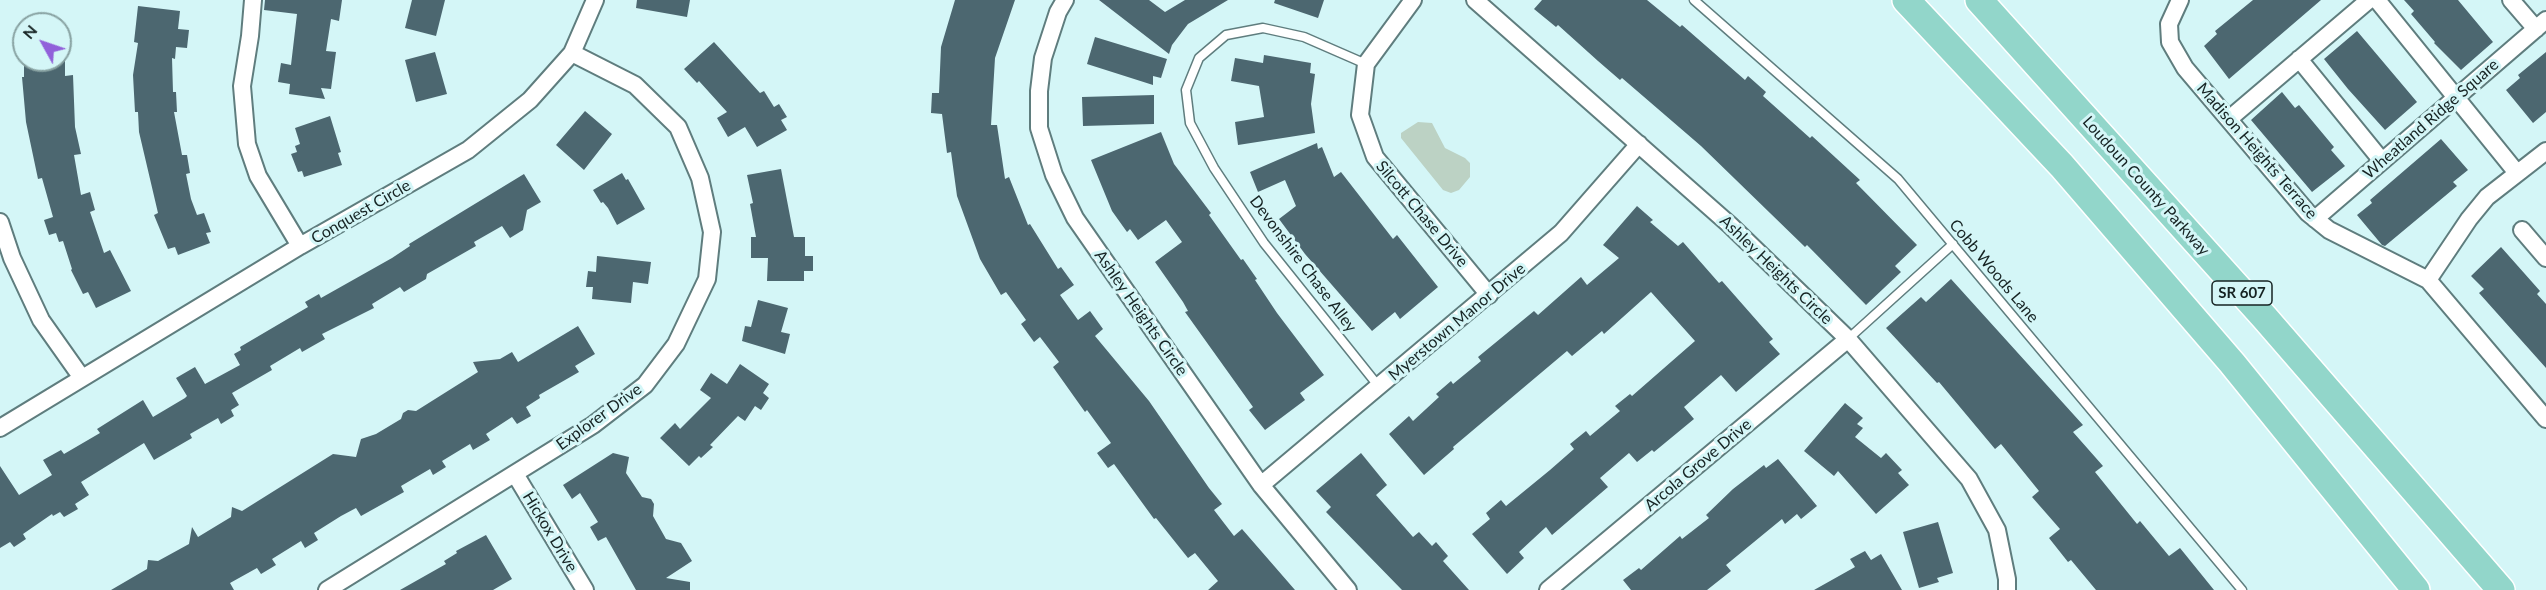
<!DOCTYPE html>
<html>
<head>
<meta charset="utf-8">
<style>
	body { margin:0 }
	#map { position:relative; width:2546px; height:590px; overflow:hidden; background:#d4f6f7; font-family:Lato,sans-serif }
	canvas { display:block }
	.north { position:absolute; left:12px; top:12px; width:60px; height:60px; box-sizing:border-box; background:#d4f6f7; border:2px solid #88a2a2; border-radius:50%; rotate:310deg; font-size:16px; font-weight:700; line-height:24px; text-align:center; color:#162323 }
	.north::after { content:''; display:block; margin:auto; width:21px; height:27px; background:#9160da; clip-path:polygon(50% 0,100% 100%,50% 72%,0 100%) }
</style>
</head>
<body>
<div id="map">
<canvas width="2546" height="590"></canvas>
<div class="north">N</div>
</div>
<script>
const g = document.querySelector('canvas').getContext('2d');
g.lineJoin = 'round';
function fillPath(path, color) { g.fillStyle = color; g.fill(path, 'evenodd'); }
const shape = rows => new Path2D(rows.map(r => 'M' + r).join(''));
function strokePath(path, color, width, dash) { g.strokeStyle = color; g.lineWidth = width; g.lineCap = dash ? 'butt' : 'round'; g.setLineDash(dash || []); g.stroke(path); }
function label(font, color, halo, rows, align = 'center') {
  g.font = font + ' Lato,sans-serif'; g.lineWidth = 6; g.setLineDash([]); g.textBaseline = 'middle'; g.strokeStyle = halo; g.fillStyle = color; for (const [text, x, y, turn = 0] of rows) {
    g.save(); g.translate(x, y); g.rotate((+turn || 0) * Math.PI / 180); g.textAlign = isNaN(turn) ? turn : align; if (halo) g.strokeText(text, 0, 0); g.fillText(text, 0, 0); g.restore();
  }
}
const green = shape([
	[1418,122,1432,123,1445,148,1465,158,1470,163,1470,177,1459,190,1451,193,1443,190,1401,138,1401,133]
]);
const building = shape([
	[265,0,342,0,339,21,331,19,326,51,336,52,331,89,321,88,325,99,289,94,290,84,278,82,281,63,291,65,297,14,264,10],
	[412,0,445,0,436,36,405,28],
	[637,0,690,0,687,17,636,8],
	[955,0,1015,0,995,58,991,125,997,125,1005,179,1009,177,1028,225,1030,224,1058,269,1061,267,1074,285,1060,295,1078,320,1090,311,1103,329,1095,336,1149,401,1209,488,1222,504,1214,510,1234,536,1242,529,1295,590,1208,590,1218,581,1195,553,1188,558,1156,518,1154,519,1114,464,1108,468,1097,453,1111,443,1087,410,1085,412,1053,367,1059,362,1040,337,1034,342,1021,324,1026,320,1006,292,1001,295,980,259,957,196,951,152,947,153,942,114,931,113,932,93,939,93,941,47],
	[1099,0,1149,0,1165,12,1185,0,1228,0,1188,24,1172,45,1169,54],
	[1275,0,1324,0,1318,18,1274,3],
	[1542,0,1647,0,1680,27,1682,25,1745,80,1748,76,1766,92,1763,96,1810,138,1812,136,1860,180,1856,183,1917,245,1895,266,1901,272,1866,305,1807,245,1805,247,1701,146,1622,78,1620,80,1598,61,1558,25,1556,27,1534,9],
	[2253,0,2321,0,2229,79,2204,46,2217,34,2215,31],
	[2404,0,2458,0,2493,42,2461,70,2434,43,2435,42,2411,14,2414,11],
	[138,6,180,11,178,29,189,30,187,48,176,47,175,59,172,58,173,92,176,92,177,112,174,112,182,155,187,155,190,173,186,174,191,199,197,215,204,213,211,232,206,233,210,243,178,255,175,247,168,249,154,215,158,213,139,132,138,112,135,112,133,75,138,43,134,42],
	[2357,31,2417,102,2385,130,2348,89,2324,59],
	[1095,37,1167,59,1161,78,1153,76,1153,85,1087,64],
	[714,42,760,93,764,91,774,107,779,104,787,117,781,120,787,130,757,147,745,127,728,137,717,118,727,112,699,81,697,83,684,69],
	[435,52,447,94,416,102,405,60],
	[2546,52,2546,112,2533,123,2506,90,2520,78,2518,75],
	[1264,55,1311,63,1310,73,1315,74,1311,104,1315,133,1238,145,1235,122,1264,117,1259,86,1231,81,1235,58,1263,63],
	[24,60,65,60,65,76,73,75,75,127,81,154,74,155,81,195,90,192,95,210,90,212,104,253,110,250,131,291,96,308,88,292,83,294,71,270,72,269,63,241,59,242,56,233,49,235,44,220,53,217,42,178,38,179,26,122,22,77,24,77],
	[2282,92,2295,108,2299,105,2334,147,2331,150,2345,166,2312,192,2251,120],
	[1154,95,1154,124,1083,126,1082,97],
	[585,111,612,134,584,170,556,145],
	[330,116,341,152,338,153,342,165,304,177,302,171,298,172,291,154,297,152,295,146,300,144,295,128],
	[1161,132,1174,164,1211,213,1209,215,1241,260,1243,259,1257,279,1255,280,1277,313,1324,375,1300,393,1305,400,1265,430,1249,410,1253,407,1185,312,1188,311,1183,302,1155,262,1182,242,1166,220,1138,240,1130,229,1127,232,1112,211,1091,160],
	[2441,139,2468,170,2453,182,2457,186,2385,246,2382,245,2357,215,2372,203,2370,200],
	[1317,143,1318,149,1322,147,1334,177,1341,172,1393,239,1397,235,1438,287,1400,319,1395,312,1372,331,1305,254,1279,219,1296,206,1285,180,1258,192,1250,172],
	[781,169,794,237,805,237,805,256,813,256,813,271,804,271,804,281,767,281,768,258,751,258,751,237,756,237,750,204,753,203,747,175],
	[622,173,626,180,628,179,645,209,617,225,608,208,603,202,601,203,593,190],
	[524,174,541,202,527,210,523,230,510,238,502,226,474,242,476,246,427,274,426,279,404,292,400,287,372,304,374,308,322,334,325,339,302,352,300,348,270,366,272,370,232,393,239,405,231,410,234,416,221,424,218,418,190,434,192,438,154,460,144,443,81,482,89,495,75,504,78,509,64,517,60,512,53,516,52,514,23,534,26,539,14,547,10,542,0,548,0,466,19,495,52,475,43,460,61,450,64,454,100,433,97,429,143,400,153,417,185,398,187,396,176,378,195,367,205,384,240,365,234,354,241,350,240,347,308,307,305,302,319,294,321,298,392,258,410,246,409,244],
	[1637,206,1653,220,1650,222,1678,246,1683,242,1719,283,1722,281,1773,339,1769,342,1780,354,1736,392,1721,375,1684,407,1694,419,1654,452,1652,450,1637,462,1629,453,1600,478,1608,487,1552,535,1546,527,1519,552,1524,558,1507,574,1472,534,1490,519,1486,513,1501,500,1506,506,1550,470,1574,449,1570,444,1586,431,1590,436,1620,411,1615,406,1630,394,1632,396,1695,341,1651,292,1604,334,1602,331,1572,356,1567,351,1453,447,1454,449,1424,475,1389,434,1409,416,1413,421,1439,397,1436,394,1451,381,1453,384,1481,361,1478,357,1534,311,1538,315,1581,277,1587,285,1619,258,1603,245],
	[2501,247,2540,291,2537,294,2546,304,2546,368,2479,293,2484,289,2471,276],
	[597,256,651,262,648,284,633,282,631,303,592,299,593,287,586,287,588,271,596,272],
	[1951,279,2083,425,2073,432,2103,466,2095,472,2137,524,2140,521,2169,556,2180,548,2214,590,2096,590,2071,560,2068,562,2049,538,2060,529,2032,497,2039,491,2001,444,1995,449,1939,382,1937,383,1886,328,1921,297,1926,302],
	[758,300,788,308,781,332,790,334,785,354,742,341,745,326,751,327],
	[578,326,595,354,575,366,579,372,539,395,540,398,526,407,531,416,517,424,512,417,486,434,490,440,473,450,470,444,442,461,446,467,433,475,430,469,401,486,404,492,361,516,356,508,341,516,314,533,318,540,305,548,301,541,272,559,276,565,261,574,257,568,230,583,234,590,111,590,147,569,148,560,158,561,189,544,192,527,198,537,231,517,232,507,242,511,333,454,356,457,361,439,376,434,401,419,403,413,408,410,416,411,478,372,473,362,500,359,512,352,518,362],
	[740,364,769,384,763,393,769,398,761,410,755,406,745,421,738,416,710,445,713,447,701,458,699,456,689,466,660,438,675,423,680,429,711,398,700,390,711,373,727,384],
	[1845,403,1863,418,1857,424,1863,428,1855,437,1881,458,1886,453,1902,470,1898,473,1909,485,1876,514,1838,471,1834,476,1804,451],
	[613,453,629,457,626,473,642,497,651,499,654,504,653,516,666,539,681,543,692,561,666,578,690,582,690,590,636,590,606,537,598,541,590,527,598,522,580,493,572,499,563,485],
	[1361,453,1387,485,1376,495,1413,537,1419,532,1432,546,1436,542,1448,556,1443,561,1469,590,1402,590,1326,512,1331,507,1316,491],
	[1778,459,1817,506,1801,519,1797,514,1785,524,1782,519,1726,565,1731,571,1707,590,1631,590,1623,580,1639,568,1641,570,1680,536,1682,539,1709,518,1706,515,1733,489,1764,465,1766,468],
	[1938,522,1953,573,1937,578,1939,582,1919,588,1903,532],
	[486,535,512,579,493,590,400,590,446,564,444,561,457,553,456,551],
	[1865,551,1871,560,1881,554,1902,590,1814,590,1855,567,1850,559]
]);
const lane = shape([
	[1694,0,1898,179,2242,590],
	[1366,64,1304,37,1263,28,1226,35,1199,58,1186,90,1190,123,1214,168,1264,243,1380,388],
	[1848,339,1953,244]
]);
const street = shape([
	[253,0,250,36,242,86,247,144,258,176,300,246],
	[1065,0,1058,12,1043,58,1039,91,1039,128,1054,175,1075,218,1261,485,1348,590],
	[1413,0,1366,64,1360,115,1375,157,1489,295],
	[1475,0,1730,225,1848,339,1969,479,1997,530,2007,579,2007,590],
	[2180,0,2169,24,2170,42,2185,68,2308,213,2329,230,2428,280,2546,419],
	[2377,0,2517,173],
	[2511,0,2536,29],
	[2299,59,2382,161],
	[2229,119,2369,0],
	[2315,219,2546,20],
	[0,222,12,258,41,320,82,378],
	[2522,230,2546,258],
	[2428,280,2469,219,2487,197,2546,151],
	[0,428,300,246,468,150,530,100,572,53,595,0],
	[515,474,585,590],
	[1261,485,1561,233,1639,144],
	[327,590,593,425,645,385,676,344,707,279,712,232,700,178,678,127,635,85,572,53],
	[1548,590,1848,339]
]);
const primary = shape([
	[1906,0,2062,166,2232,363,2416,590],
	[1979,0,2265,318,2501,590]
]);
const shields = [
	[2242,293,60]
];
const shieldNames = [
	["SR 607",2242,293]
];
const streetNames = [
	["Wheatland Ridge Square",2431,119,-41],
	["Madison Heights Terrace",2257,151,49],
	["Loudoun County Parkway",2146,186,48],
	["Conquest Circle",361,212,-30],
	["Silcott Chase Drive",1422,214,50],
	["Devonshire Chase Alley",1303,264,53],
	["Ashley Heights Circle",1776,270,44],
	["Cobb Woods Lane",1994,271,50],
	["Ashley Heights Circle",1141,313,55],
	["Myerstown Manor Drive",1457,322,-40],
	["Explorer Drive",599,417,-36],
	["Arcola Grove Drive",1698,465,-40],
	["Hickox Drive",550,532,59]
];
fillPath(green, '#bcd2c4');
fillPath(building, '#4c6770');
strokePath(lane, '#5f7d7e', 11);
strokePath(street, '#5f7d7e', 20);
strokePath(primary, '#fff', 30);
strokePath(lane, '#fff', 8);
strokePath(street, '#fff', 16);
strokePath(primary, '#92d6ca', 27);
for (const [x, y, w] of shields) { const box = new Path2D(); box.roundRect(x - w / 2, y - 12, w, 24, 4.5); g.fillStyle = '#d4f6f7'; g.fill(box); strokePath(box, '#162323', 1.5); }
label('bold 15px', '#162323', null, shieldNames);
label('16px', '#162323', '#d4f6f7', streetNames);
</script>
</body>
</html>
